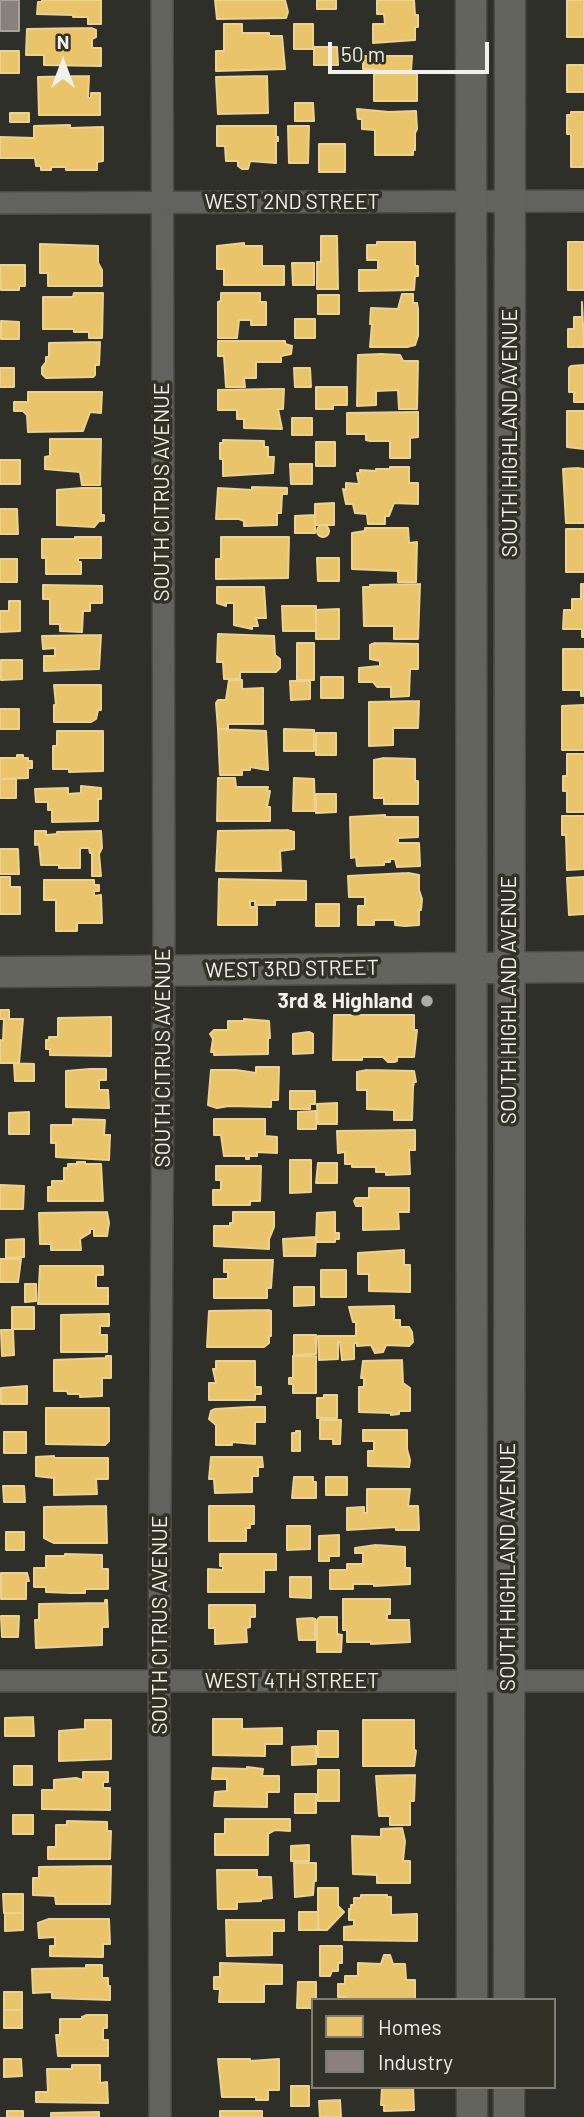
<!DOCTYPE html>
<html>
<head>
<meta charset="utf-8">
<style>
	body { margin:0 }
	#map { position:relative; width:584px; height:2117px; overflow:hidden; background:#2f2f29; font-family:Barlow,sans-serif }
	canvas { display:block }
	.legend { position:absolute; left:311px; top:1998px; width:245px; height:91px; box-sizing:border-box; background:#313127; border:2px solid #7e7e75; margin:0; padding:9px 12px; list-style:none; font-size:21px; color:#f1f1eb }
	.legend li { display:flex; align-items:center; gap:14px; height:35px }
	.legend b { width:35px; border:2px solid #7e7e75 }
	.north { position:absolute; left:28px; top:28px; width:70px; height:70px; -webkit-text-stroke:5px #313127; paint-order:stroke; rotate:0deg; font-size:19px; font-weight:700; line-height:28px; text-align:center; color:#f1f1eb }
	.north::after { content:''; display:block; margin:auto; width:24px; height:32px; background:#f1f1eb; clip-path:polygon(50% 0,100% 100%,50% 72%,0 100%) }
	.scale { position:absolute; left:328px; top:42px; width:161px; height:32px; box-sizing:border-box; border:4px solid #f1f1eb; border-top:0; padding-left:9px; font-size:21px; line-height:24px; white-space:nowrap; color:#f1f1eb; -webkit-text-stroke:5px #313127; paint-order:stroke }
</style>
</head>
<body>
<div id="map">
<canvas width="584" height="2117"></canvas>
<ul class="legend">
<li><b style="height:19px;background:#e9c46a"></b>Homes</li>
<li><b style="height:19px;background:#8a817c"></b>Industry</li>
</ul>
<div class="north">N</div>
<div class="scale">50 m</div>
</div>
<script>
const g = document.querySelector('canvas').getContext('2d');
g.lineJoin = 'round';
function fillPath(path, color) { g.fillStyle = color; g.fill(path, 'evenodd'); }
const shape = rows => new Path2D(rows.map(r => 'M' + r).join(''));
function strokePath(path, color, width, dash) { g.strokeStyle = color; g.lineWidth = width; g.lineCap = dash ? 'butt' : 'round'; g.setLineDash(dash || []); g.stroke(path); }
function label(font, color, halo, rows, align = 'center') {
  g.font = font + ' Barlow,sans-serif'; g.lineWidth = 7; g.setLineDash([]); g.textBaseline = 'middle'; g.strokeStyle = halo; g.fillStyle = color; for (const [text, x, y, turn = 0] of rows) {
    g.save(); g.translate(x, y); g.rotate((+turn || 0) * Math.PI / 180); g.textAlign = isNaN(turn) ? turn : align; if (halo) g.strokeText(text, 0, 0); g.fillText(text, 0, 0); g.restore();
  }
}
const homes = shape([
	[42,0,101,0,101,24,88,24,88,17,73,17,73,15,37,14,38,2,42,2,42,0],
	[215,0,285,0,288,12,286,18,217,19,215,0],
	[317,0,336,0,336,9,317,9,317,0],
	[377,0,414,0,415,15,418,15,418,27,415,27,415,40,373,43,373,24,385,24,384,14,377,14,377,0],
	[567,0,584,0,584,37,567,37,567,0],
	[224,24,242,24,242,33,269,33,269,36,282,36,285,69,216,71,216,51,224,51,224,24],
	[294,24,313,24,313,49,294,49,294,24],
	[91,28,96,30,96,37,92,39,92,48,101,48,101,66,44,65,44,55,26,55,27,29,91,28],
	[314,47,337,47,338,65,314,65,314,47],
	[0,51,19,51,19,73,0,73,0,51],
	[363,56,412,56,411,71,417,71,417,101,374,101,374,69,363,69,363,56],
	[567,65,584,65,584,92,567,92,567,65],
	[89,76,88,98,91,98,91,93,100,93,100,115,39,115,38,77,89,76],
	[267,76,268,113,218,114,216,77,267,76],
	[295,103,313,103,314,121,295,121,295,103],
	[357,109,389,112,416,111,417,129,415,133,415,150,413,150,413,155,375,155,375,130,362,129,362,119,358,119,357,109],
	[571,112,584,112,584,167,571,167,571,134,567,134,567,115,571,115,571,112],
	[10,113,29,113,29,122,10,122,10,113],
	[70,125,70,128,103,127,103,161,97,162,97,170,66,170,66,167,51,167,51,170,41,170,41,166,36,166,35,158,0,158,0,137,34,138,34,126,70,125],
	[217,126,276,126,276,137,278,137,278,141,276,141,276,163,250,161,248,169,242,169,238,166,238,161,226,161,225,146,217,146,217,126],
	[288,126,309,126,308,163,289,163,288,126],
	[319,144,345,144,345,172,319,172,319,144],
	[321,236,337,236,338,289,317,289,317,262,321,262,321,236],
	[377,242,415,242,415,266,418,266,418,276,415,276,414,290,359,291,359,270,378,270,378,260,367,260,367,245,377,245,377,242],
	[568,242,584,242,584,290,568,290,568,242],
	[244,243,244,246,262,246,262,266,284,266,284,285,224,285,224,269,217,269,217,246,244,243],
	[40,244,98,246,98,263,102,270,102,286,48,286,48,273,40,273,40,244],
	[292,263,314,263,314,285,293,285,292,263],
	[0,265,25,265,25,286,19,286,19,290,1,290,0,265],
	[74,293,103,293,102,338,89,338,89,332,74,332,74,329,43,329,43,297,73,297,74,293],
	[221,293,260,293,260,302,266,302,266,325,251,325,251,320,239,320,237,338,218,338,218,302,221,301,221,293],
	[402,294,413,294,413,303,417,303,418,309,418,336,415,345,407,347,370,347,372,324,370,324,371,308,398,309,402,294],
	[318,295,339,295,339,314,318,314,318,295],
	[582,302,584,347,568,347,568,329,574,329,574,317,582,317,582,302],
	[295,319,315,319,315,338,295,338,295,319],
	[1,321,19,322,19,339,1,339,1,321],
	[218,341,285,341,285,344,292,346,291,354,281,356,281,362,256,362,256,378,244,378,245,387,226,387,224,356,218,356,218,341],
	[100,342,99,365,95,365,95,375,93,377,46,378,42,374,42,367,46,362,46,357,49,357,49,343,100,342],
	[381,354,400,355,403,361,418,361,417,409,399,409,398,390,376,391,376,405,357,406,358,355,381,354],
	[584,365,584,402,574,402,574,392,569,392,569,368,571,366,584,365],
	[0,368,14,368,14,387,0,387,0,368],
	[294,368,310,368,311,387,295,387,294,368],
	[316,387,347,387,347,405,333,405,333,409,316,409,316,387],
	[271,389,284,389,283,409,278,409,282,429,244,428,244,419,237,419,237,410,218,410,218,390,271,389],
	[28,392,102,392,101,413,90,412,83,431,28,432,27,415,23,411,14,411,14,402,28,402,28,392],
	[567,411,584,411,584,449,567,447,567,411],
	[418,412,418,437,410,438,410,458,390,458,390,441,370,441,366,440,366,434,347,434,347,413,418,412],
	[292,418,312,418,312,435,292,435,292,418],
	[50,439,101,439,100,485,82,485,80,472,45,469,45,457,50,456,50,439],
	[223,440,264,441,264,447,268,447,268,457,274,457,273,473,223,476,223,459,220,459,220,443,223,443,223,440],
	[316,442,335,442,335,466,316,466,316,442],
	[0,460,20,460,20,484,0,484,0,460],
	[290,464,312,464,312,484,291,484,290,464],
	[390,467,409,467,409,483,418,483,418,504,394,503,389,516,385,516,385,524,368,524,367,514,355,513,353,504,346,504,343,489,346,490,346,483,359,484,357,473,360,473,360,470,376,471,376,469,390,469,390,467],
	[577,468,584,469,584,523,566,523,563,469,577,468],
	[252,487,287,488,287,494,282,494,281,513,277,513,277,525,244,526,244,521,239,519,216,519,218,488,252,490,252,487],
	[82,488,101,488,101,515,104,515,104,521,99,521,94,527,57,525,57,490,82,488],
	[334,503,334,525,315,525,315,504,334,503],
	[0,509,17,509,18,534,0,534,0,509],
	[315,515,315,533,295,533,295,516,315,515],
	'317 531a6 6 0 1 1 12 0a6 6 0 1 1-12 0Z',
	[365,528,408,528,409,543,417,542,416,582,398,582,398,571,352,569,352,533,365,531,365,528],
	[566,529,584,529,584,572,566,572,566,529],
	[75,537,101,537,101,558,78,558,78,562,81,562,81,574,46,574,46,558,42,558,42,539,75,539,75,537],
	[221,537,289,537,288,578,216,579,216,559,221,559,221,537],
	[317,558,339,558,339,581,318,581,317,558],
	[0,559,17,559,17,582,0,582,0,559],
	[420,584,418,639,394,639,394,626,364,626,363,587,370,587,370,585,420,584],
	[581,584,584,584,584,637,582,637,582,629,563,629,564,610,572,610,572,599,581,599,581,584],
	[43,585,102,586,102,603,90,603,90,611,83,611,82,632,60,631,60,624,50,624,50,599,43,599,43,585],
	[217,587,264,587,266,618,256,618,258,626,252,626,252,629,234,625,234,603,226,603,226,606,217,603,217,587],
	[9,601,20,601,20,631,0,632,0,611,9,611,9,601],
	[282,606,316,606,316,631,283,631,282,606],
	[339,609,339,639,316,639,316,610,339,609],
	[218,634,274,636,275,655,280,659,280,668,276,672,240,672,240,679,224,679,223,662,217,662,218,634],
	[101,635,99,669,44,671,44,656,55,656,55,648,43,649,42,636,101,635],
	[297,643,314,643,314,680,297,680,297,643],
	[375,643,418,644,418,669,410,669,409,696,391,697,391,687,377,687,373,682,359,682,359,668,380,666,380,661,370,659,370,645,375,643],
	[563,649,584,649,584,696,581,696,581,690,563,690,563,649],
	[1,660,22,660,22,679,1,680,1,660],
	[321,677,343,677,343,698,321,698,321,677],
	[229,680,242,680,242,689,263,688,263,724,228,724,228,729,218,729,216,703,218,700,226,700,229,680],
	[290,681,310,681,310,699,291,700,290,681],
	[54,685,101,685,101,710,98,710,96,719,91,722,54,722,54,705,56,705,54,685],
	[419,701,418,728,393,728,393,745,369,746,369,702,419,701],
	[584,705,584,750,562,750,562,706,584,705],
	[0,709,19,709,19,729,0,729,0,709],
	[218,729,266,731,268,770,250,767,250,770,242,770,242,775,220,775,218,729],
	[284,729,314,730,314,751,284,751,284,729],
	[57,731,103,731,103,771,69,772,69,769,53,769,53,746,57,746,57,731],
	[316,733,336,733,336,755,316,755,316,733],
	[567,754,584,754,584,812,567,812,567,791,563,791,563,776,567,776,567,754],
	[17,755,23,755,23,758,28,758,28,761,32,761,32,768,28,768,28,778,0,779,0,758,17,758,17,755],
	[384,758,415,759,415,781,418,781,418,804,384,804,384,798,374,798,374,760,384,758],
	[218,778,235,778,236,787,268,787,267,791,270,791,267,807,270,807,270,821,217,821,218,778],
	[294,778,314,779,315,811,293,811,294,778],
	[0,779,16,779,16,798,0,798,0,779],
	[81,786,101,788,101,799,98,799,98,821,52,822,52,810,48,810,48,802,36,802,35,789,68,788,68,794,81,793,81,786],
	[316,794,336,794,336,812,316,813,316,794],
	[385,815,385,817,418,817,418,837,398,838,398,843,419,843,420,866,397,867,395,859,390,859,390,862,384,862,384,865,357,866,356,857,351,858,350,817,385,815],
	[562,816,584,816,584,869,567,870,566,835,562,835,562,816],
	[287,830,294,832,294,849,280,851,281,871,216,871,218,831,287,830],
	[35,831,46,831,46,835,57,834,57,832,101,831,102,848,99,854,101,876,92,876,92,853,90,853,89,848,80,848,80,868,59,868,59,865,41,865,39,844,35,845,35,831],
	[0,849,18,849,19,874,0,874,0,849],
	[408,873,419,875,419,890,422,899,421,910,419,910,419,925,405,926,395,925,395,920,374,920,374,925,358,925,358,906,365,906,365,897,349,897,348,876,408,873],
	[0,877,10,877,10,887,20,887,20,914,0,914,0,877],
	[584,877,584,914,569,915,567,878,584,877],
	[219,879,306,881,306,900,275,900,275,905,255,905,255,901,250,901,250,907,257,907,257,925,218,925,219,879],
	[44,880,94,880,94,885,99,885,99,891,94,891,94,896,101,895,102,923,77,923,77,931,56,931,56,900,44,900,44,880],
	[316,904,339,904,339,926,316,926,316,904],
	[0,1010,9,1010,9,1019,23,1019,19,1063,0,1063,0,1040,3,1041,4,1019,0,1019,0,1010],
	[334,1015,414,1015,414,1030,417,1030,414,1057,397,1057,397,1061,394,1062,388,1062,383,1057,362,1057,362,1060,333,1060,334,1015],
	[111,1017,111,1056,50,1055,50,1049,46,1049,46,1040,49,1040,49,1037,58,1037,58,1018,111,1017],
	[244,1019,269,1021,270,1038,268,1038,268,1054,214,1055,214,1052,211,1052,213,1039,210,1034,214,1030,228,1030,228,1021,244,1021,244,1019],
	[309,1032,313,1034,313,1053,293,1054,293,1034,309,1032],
	[14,1063,34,1064,34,1081,15,1081,14,1063],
	[256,1067,279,1067,278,1100,271,1100,271,1107,229,1106,217,1108,208,1105,211,1070,236,1070,256,1073,256,1067],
	[90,1069,106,1069,106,1080,99,1080,99,1090,108,1090,109,1108,66,1107,66,1071,90,1069],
	[367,1070,414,1071,416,1082,414,1082,413,1087,412,1120,394,1120,394,1110,367,1109,367,1090,357,1090,357,1072,367,1070],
	[290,1091,315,1091,315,1104,310,1104,310,1109,290,1109,290,1091],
	[337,1103,337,1124,318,1124,317,1104,337,1103],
	[316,1111,316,1129,298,1129,298,1112,316,1111],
	[29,1112,29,1134,9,1134,9,1113,29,1112],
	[73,1119,105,1120,104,1135,110,1135,109,1160,56,1157,56,1143,51,1143,51,1125,73,1125,73,1119],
	[214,1119,265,1119,265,1136,277,1137,277,1153,257,1152,257,1156,249,1156,249,1159,246,1159,246,1156,224,1156,221,1135,214,1135,214,1119],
	[415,1130,415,1150,409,1150,410,1174,386,1175,386,1172,376,1172,376,1167,352,1167,352,1164,345,1164,345,1152,338,1153,337,1131,415,1130],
	[290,1160,311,1160,311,1192,290,1193,290,1160],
	[77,1162,85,1162,85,1164,101,1164,103,1201,48,1201,48,1187,52,1187,52,1181,64,1181,64,1168,68,1168,68,1164,77,1164,77,1162],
	[318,1163,337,1163,337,1183,316,1183,318,1163],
	[216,1166,261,1166,260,1201,250,1201,250,1205,213,1205,213,1190,221,1190,221,1180,216,1180,216,1166],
	[0,1185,24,1186,23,1209,0,1209,0,1185],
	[369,1188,409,1188,409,1212,398,1212,399,1229,363,1230,363,1206,356,1206,354,1201,356,1198,369,1198,369,1188],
	[107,1212,109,1223,107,1236,94,1236,94,1229,90,1229,90,1233,80,1239,81,1250,51,1250,51,1244,40,1244,39,1213,107,1212],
	[233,1212,274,1212,274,1227,269,1239,269,1249,214,1246,214,1226,230,1226,230,1223,233,1223,233,1212],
	[335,1212,335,1233,339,1233,339,1239,335,1239,335,1242,316,1242,317,1213,335,1212],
	[316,1237,315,1256,284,1256,283,1239,316,1237],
	[24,1239,24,1257,6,1258,6,1240,24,1239],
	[404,1250,404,1265,410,1265,410,1292,369,1291,369,1274,358,1274,358,1253,404,1250],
	[0,1259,21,1259,18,1282,0,1282,0,1259],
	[224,1260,273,1260,271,1288,267,1288,267,1298,214,1298,214,1279,228,1279,228,1272,224,1272,224,1260],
	[40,1266,103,1266,103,1275,96,1275,96,1288,108,1288,108,1304,38,1304,40,1266],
	[321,1270,346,1270,346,1297,321,1297,321,1270],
	[25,1284,36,1284,36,1301,25,1302,25,1284],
	[294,1287,314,1287,314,1305,294,1306,294,1287],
	[394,1306,394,1320,400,1320,400,1327,409,1327,412,1332,413,1342,409,1346,386,1345,383,1352,375,1353,371,1345,357,1346,357,1343,354,1343,354,1359,342,1360,340,1342,338,1342,338,1359,319,1360,318,1336,356,1336,356,1322,353,1322,349,1307,394,1306],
	[12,1307,34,1307,34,1329,12,1329,12,1307],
	[268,1310,271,1311,271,1336,269,1336,269,1343,264,1347,207,1347,209,1311,268,1310],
	[109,1314,109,1326,100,1326,100,1335,107,1335,107,1352,61,1352,61,1315,109,1314],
	[1,1330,13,1330,14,1355,2,1356,1,1330],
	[294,1335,316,1335,316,1354,294,1355,294,1335],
	[106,1356,111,1356,111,1378,102,1378,102,1396,80,1397,80,1394,68,1394,67,1391,54,1391,54,1360,106,1358,106,1356],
	[293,1356,316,1356,316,1393,293,1393,293,1384,289,1384,289,1378,293,1378,293,1356],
	[402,1360,403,1383,410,1388,410,1411,399,1411,399,1414,391,1415,391,1413,359,1412,359,1387,364,1387,364,1378,361,1378,363,1361,402,1360],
	[216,1361,255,1361,255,1387,261,1387,261,1394,255,1394,255,1400,209,1400,209,1383,216,1383,213,1369,216,1369,216,1361],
	[27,1386,27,1404,1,1404,1,1388,27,1386],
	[324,1395,337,1395,337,1418,317,1418,317,1398,324,1398,324,1395],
	[249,1407,265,1407,265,1422,255,1422,255,1444,232,1442,232,1445,216,1445,216,1425,209,1419,211,1411,215,1409,249,1407],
	[46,1408,109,1408,109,1441,105,1445,46,1444,46,1408],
	[320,1420,341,1420,340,1444,333,1444,333,1439,320,1439,320,1420],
	[363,1430,407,1430,407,1449,410,1460,409,1467,368,1466,368,1451,374,1451,374,1441,363,1441,363,1430],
	[296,1431,300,1431,300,1451,292,1451,292,1433,296,1433,296,1431],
	[4,1432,26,1432,26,1453,4,1453,4,1432],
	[54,1456,54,1458,108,1458,108,1479,96,1479,97,1494,54,1495,54,1478,36,1476,36,1457,54,1456],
	[211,1457,262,1457,263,1467,258,1467,258,1476,252,1476,252,1492,215,1493,214,1479,209,1479,211,1457],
	[294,1477,313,1477,313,1482,316,1482,316,1498,292,1498,294,1477],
	[326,1477,347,1477,347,1495,326,1495,326,1477],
	[3,1486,24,1486,25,1502,4,1502,3,1486],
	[367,1489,410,1489,408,1506,418,1506,419,1530,396,1530,396,1527,347,1530,347,1508,364,1507,364,1513,367,1513,367,1489],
	[106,1506,107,1543,54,1543,44,1538,44,1507,106,1506],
	[209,1506,254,1506,254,1524,250,1524,250,1528,246,1528,246,1541,209,1541,209,1506],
	[287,1526,310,1526,310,1549,287,1550,287,1526],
	[6,1532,24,1532,24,1550,6,1550,6,1532],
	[339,1535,339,1556,329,1556,329,1561,319,1561,319,1536,339,1535],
	[376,1545,405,1547,405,1568,410,1568,410,1584,374,1586,374,1584,353,1584,353,1589,330,1589,330,1570,347,1570,347,1564,363,1564,363,1553,355,1553,355,1548,376,1545],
	[65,1554,102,1555,102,1569,108,1569,108,1589,85,1589,85,1593,71,1593,46,1592,46,1587,34,1587,34,1568,46,1568,46,1556,65,1556,65,1554],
	[220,1554,276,1554,276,1570,264,1570,264,1592,208,1592,208,1569,223,1570,223,1566,220,1566,220,1554],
	[1,1573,27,1573,29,1581,26,1581,26,1599,1,1599,1,1573],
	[290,1577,311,1577,311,1598,290,1597,290,1577],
	[343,1599,390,1599,390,1614,387,1614,387,1620,409,1620,410,1642,371,1644,371,1642,347,1642,347,1630,343,1630,343,1599],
	[105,1600,107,1600,108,1627,102,1627,102,1645,36,1648,35,1620,39,1620,39,1604,105,1603,105,1600],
	[209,1605,255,1605,255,1617,250,1617,250,1627,246,1628,247,1642,215,1644,215,1628,209,1628,209,1605],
	[1,1616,19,1616,18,1637,2,1637,1,1616],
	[320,1617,337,1617,337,1634,342,1635,341,1652,317,1652,317,1620,320,1617],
	[312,1618,315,1619,315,1640,299,1640,297,1619,312,1618],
	[33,1717,34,1736,5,1736,5,1718,33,1717],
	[213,1719,242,1719,242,1729,282,1728,282,1744,265,1744,265,1756,213,1755,213,1719],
	[85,1720,111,1720,111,1759,59,1761,59,1731,85,1729,85,1720],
	[363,1720,414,1720,414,1749,416,1751,414,1766,363,1766,363,1720],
	[318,1731,338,1731,338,1757,318,1757,318,1731],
	[316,1746,316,1764,292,1765,292,1747,316,1746],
	[14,1766,32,1766,32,1785,14,1785,14,1766],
	[247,1767,263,1769,262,1776,279,1776,279,1792,267,1792,267,1807,214,1806,215,1792,227,1791,227,1779,212,1779,213,1768,247,1769,247,1767],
	[318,1770,339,1770,339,1801,318,1801,318,1770],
	[83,1772,108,1772,108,1782,103,1782,103,1788,110,1788,110,1810,42,1809,42,1790,54,1790,54,1780,76,1778,83,1780,83,1772],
	[415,1775,414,1801,410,1801,410,1825,390,1825,390,1816,379,1816,376,1776,415,1775],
	[295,1794,316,1794,316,1813,295,1813,295,1794],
	[13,1815,33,1815,33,1834,13,1834,13,1815],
	[225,1819,290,1819,290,1831,275,1830,268,1834,268,1855,215,1855,215,1834,225,1834,225,1819],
	[67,1821,107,1822,107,1831,111,1831,110,1859,48,1859,48,1847,56,1847,56,1825,67,1825,67,1821],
	[402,1828,405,1841,403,1861,410,1861,410,1883,377,1883,377,1875,353,1874,352,1836,381,1837,381,1829,402,1828],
	[309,1845,309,1861,291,1861,291,1846,309,1845],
	[294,1863,316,1863,316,1881,314,1881,313,1895,295,1897,294,1863],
	[111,1866,110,1904,56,1904,55,1896,33,1895,33,1878,39,1878,39,1867,111,1866],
	[217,1870,257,1870,257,1877,271,1877,272,1898,261,1899,261,1901,237,1902,237,1909,218,1909,217,1870],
	[318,1888,338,1888,338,1906,344,1912,327,1930,318,1930,318,1888],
	[3,1894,23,1894,23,1913,4,1913,3,1894],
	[361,1895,387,1895,387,1897,391,1897,391,1915,417,1914,417,1941,344,1940,344,1927,354,1926,354,1920,349,1920,349,1909,351,1909,351,1905,354,1905,354,1898,361,1898,361,1895],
	[299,1912,318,1912,318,1930,299,1930,299,1912],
	[5,1913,23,1913,23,1930,5,1931,5,1913],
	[49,1919,109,1919,110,1944,103,1944,103,1957,50,1956,50,1946,55,1946,55,1937,39,1938,38,1923,49,1919],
	[226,1920,284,1920,284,1931,272,1931,272,1955,227,1956,226,1920],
	[320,1946,342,1946,342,1963,338,1963,338,1971,332,1971,330,1976,320,1976,320,1946],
	[384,1955,390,1955,393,1964,405,1964,406,1980,415,1980,415,2000,346,1999,346,1997,338,1997,338,1984,345,1984,345,1976,358,1976,358,1963,381,1964,384,1955],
	[220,1963,282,1965,282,1984,264,1984,264,2002,219,2002,220,1989,214,1989,214,1977,220,1977,220,1963],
	[86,1965,102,1965,102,1978,108,1978,108,1986,110,1986,110,2000,52,1998,52,1992,33,1993,32,1969,86,1968,86,1965],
	[298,1982,316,1982,316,2000,313,2000,313,2008,297,2008,298,1982],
	[4,1992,22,1992,22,2010,4,2010,4,1992],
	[4,2010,22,2010,22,2028,4,2028,4,2010],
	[87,2015,107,2015,107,2028,103,2028,103,2040,108,2040,108,2056,58,2056,56,2035,60,2035,60,2019,82,2019,82,2017,87,2015],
	[4,2059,21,2059,22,2076,4,2077,4,2059],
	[218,2059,250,2059,250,2061,279,2059,279,2090,268,2090,268,2100,256,2100,256,2097,222,2097,218,2059],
	[72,2065,100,2065,100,2083,107,2082,108,2103,36,2102,36,2092,48,2092,47,2069,72,2069,72,2065],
	[291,2086,309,2086,309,2106,291,2106,291,2086],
	[382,2087,413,2087,414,2110,384,2111,384,2105,381,2105,382,2087],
	[340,2100,341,2117,320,2117,319,2101,340,2100],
	[7,2111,23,2111,23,2117,7,2117,7,2111],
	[220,2111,262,2111,262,2117,220,2117,220,2111],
	[99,2112,99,2117,51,2117,51,2113,99,2112]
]);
const industry = shape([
	[0,0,19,0,19,31,0,31,0,0]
]);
const minor = shape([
	[0,203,584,201],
	[0,1681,584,1681],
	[160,2117,159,1663,164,928,162,0]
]);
const secondary = shape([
	[471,0,472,2000],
	[0,972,584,967],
	[509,2000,510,0],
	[472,2087,472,2117],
	[509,2087,509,2117]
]);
const markers = [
	[427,1001,7,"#adada7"]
];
const streetNames = [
	["WEST 2ND STREET",292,202],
	["SOUTH HIGHLAND AVENUE",510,433,-90],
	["SOUTH CITRUS AVENUE",162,492,-90],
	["WEST 3RD STREET",292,969,-1],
	["SOUTH HIGHLAND AVENUE",509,1000,-90],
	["SOUTH CITRUS AVENUE",163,1058,-90],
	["SOUTH HIGHLAND AVENUE",508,1567,-90],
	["SOUTH CITRUS AVENUE",160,1625,-90],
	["WEST 4TH STREET",292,1681]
];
const poiNames = [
	["3rd & Highland",413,1001]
];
fillPath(homes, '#e9c46a');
strokePath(homes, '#ebd291', 2);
fillPath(industry, '#8a817c');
strokePath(industry, '#a9a39d', 2);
strokePath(minor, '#4b4b45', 24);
strokePath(secondary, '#4b4b45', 33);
strokePath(minor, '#62625f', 21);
strokePath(secondary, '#62645d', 30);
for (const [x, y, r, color] of markers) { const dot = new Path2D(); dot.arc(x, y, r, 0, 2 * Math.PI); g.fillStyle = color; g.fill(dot); strokePath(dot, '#313127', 2.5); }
label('21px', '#f1f1eb', '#313127', streetNames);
label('bold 21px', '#f1f1eb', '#313127', poiNames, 'right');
</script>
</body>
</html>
